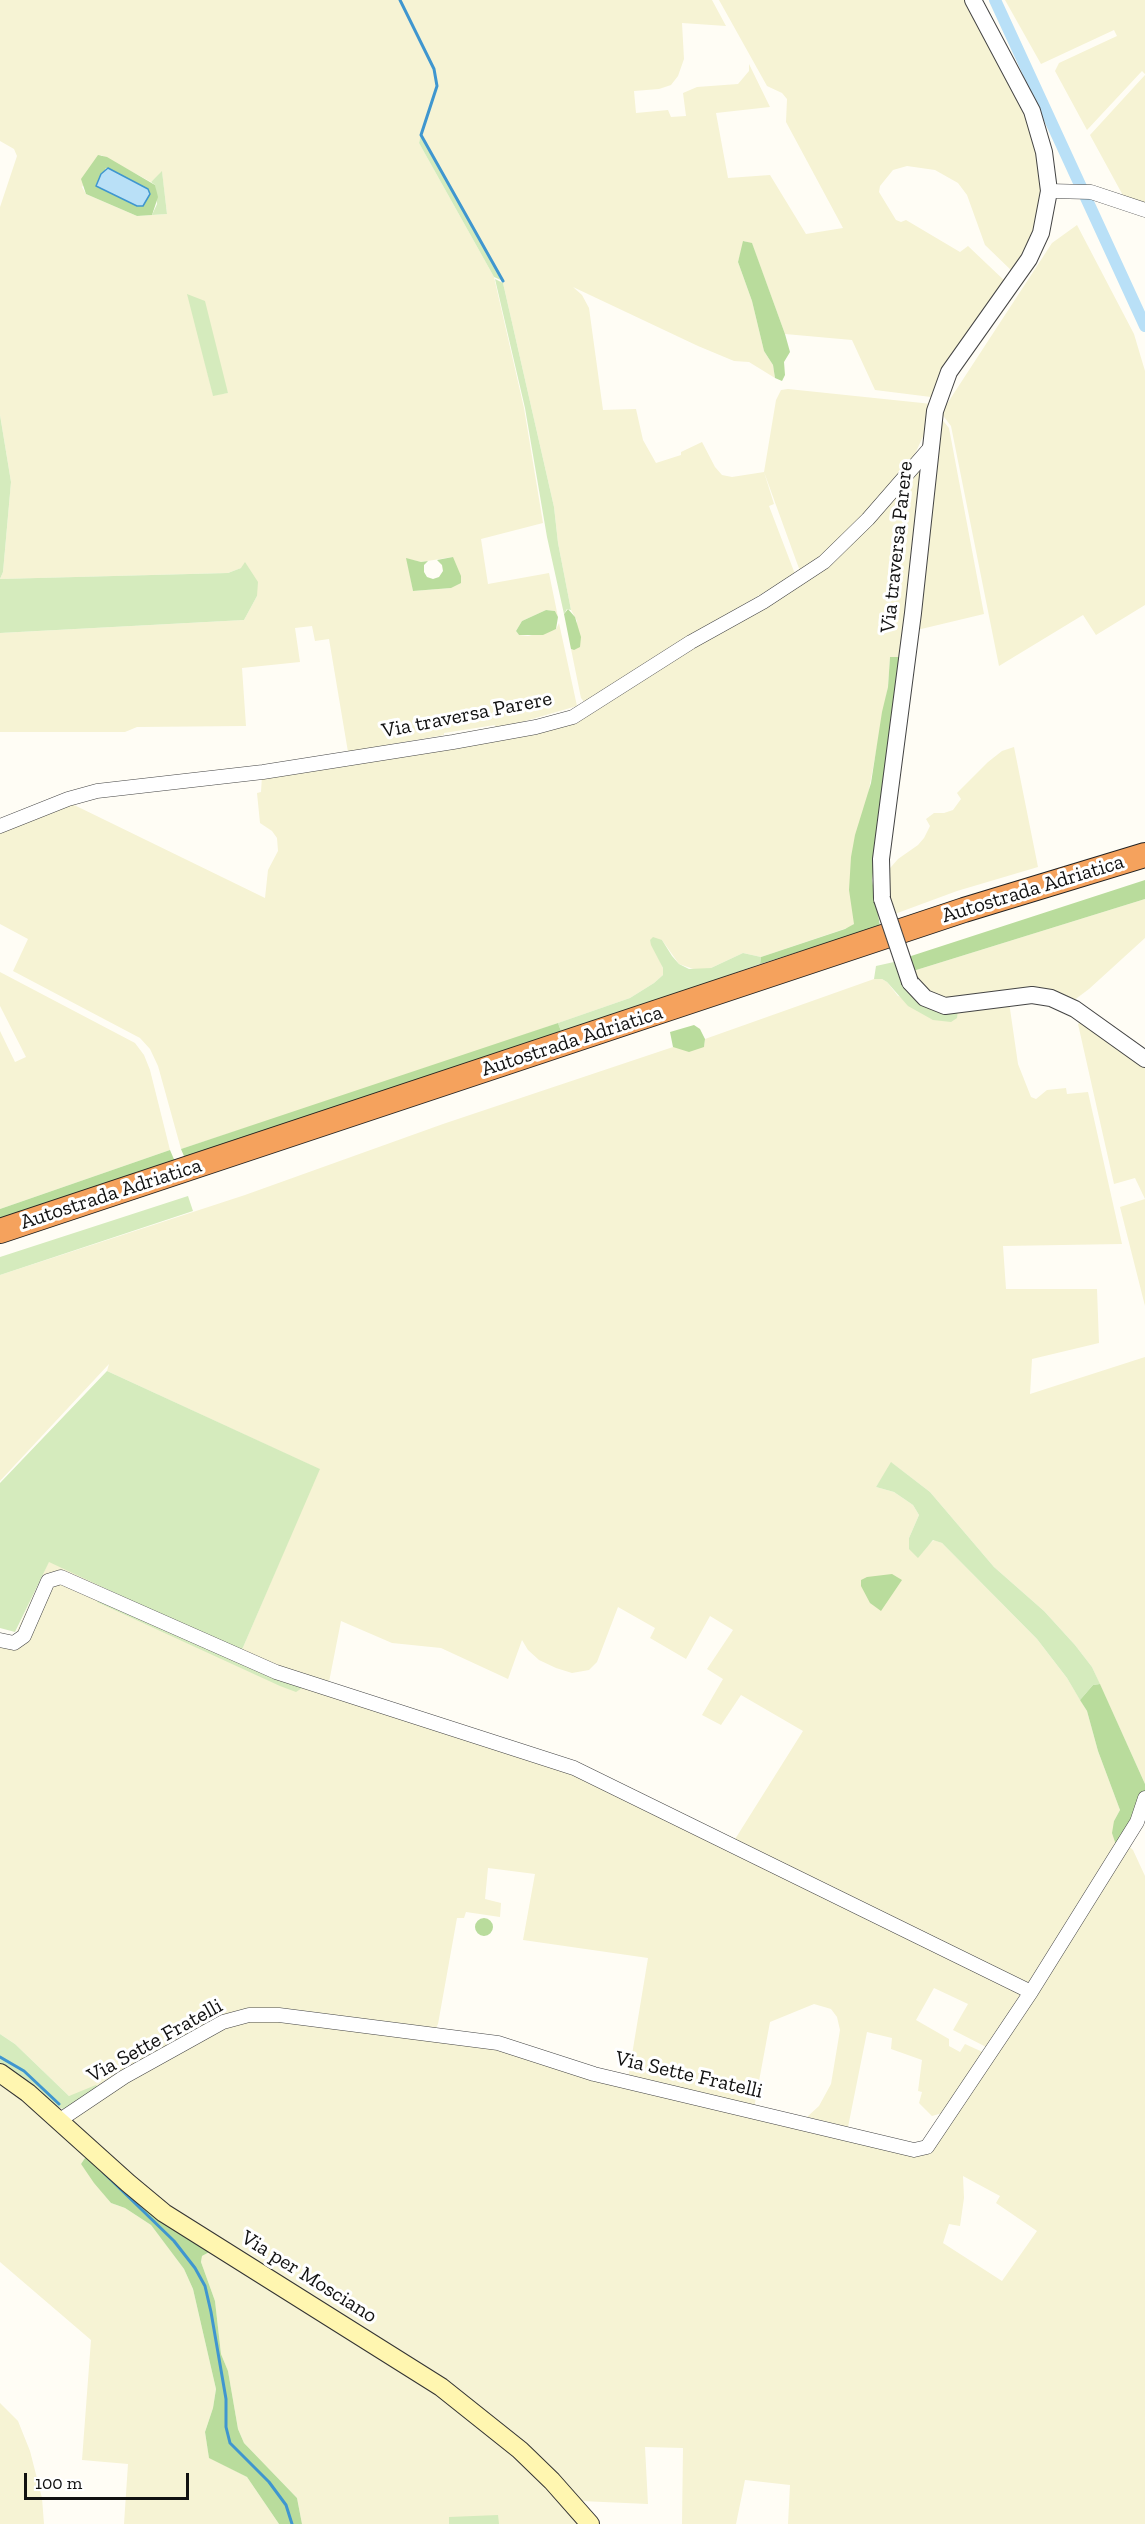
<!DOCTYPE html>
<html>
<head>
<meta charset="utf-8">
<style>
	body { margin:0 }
	#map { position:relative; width:1145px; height:2524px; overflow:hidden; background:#fffdf5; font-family:"Zilla Slab",serif }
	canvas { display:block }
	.scale { position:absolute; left:24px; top:2473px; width:165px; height:27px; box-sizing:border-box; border:3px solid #111; border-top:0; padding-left:8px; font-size:18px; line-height:21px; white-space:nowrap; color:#111; -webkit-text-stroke:4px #fff; paint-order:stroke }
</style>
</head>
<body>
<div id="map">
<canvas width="1145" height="2524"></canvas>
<div class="scale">100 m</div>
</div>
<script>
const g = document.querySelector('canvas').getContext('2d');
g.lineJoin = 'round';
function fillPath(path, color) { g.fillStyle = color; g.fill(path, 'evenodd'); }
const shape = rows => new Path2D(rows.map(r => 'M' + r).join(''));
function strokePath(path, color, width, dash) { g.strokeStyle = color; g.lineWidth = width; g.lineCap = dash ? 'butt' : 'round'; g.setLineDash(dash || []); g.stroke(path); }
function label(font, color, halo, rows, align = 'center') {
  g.font = font + ' "Zilla Slab",serif'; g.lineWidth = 6; g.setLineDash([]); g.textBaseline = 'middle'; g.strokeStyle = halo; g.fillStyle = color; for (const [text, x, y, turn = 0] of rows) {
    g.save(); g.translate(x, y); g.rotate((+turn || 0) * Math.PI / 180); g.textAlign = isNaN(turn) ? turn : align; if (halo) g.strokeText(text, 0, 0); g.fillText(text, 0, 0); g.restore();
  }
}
const farmland = shape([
	[0,0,712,0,726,26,682,23,684,59,678,76,671,85,659,89,634,91,636,113,668,110,671,117,686,116,683,93,697,87,738,84,749,71,749,64,770,107,716,113,728,178,770,175,806,234,843,228,786,122,787,99,782,93,767,86,719,0,968,0,1021,102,1034,134,1042,188,1038,226,1014,273,985,245,967,195,958,183,935,170,907,166,893,170,880,186,879,192,896,220,901,222,906,220,960,252,968,246,1007,283,931,397,875,390,852,340,785,334,752,244,744,241,738,262,752,301,764,351,773,365,775,378,749,362,734,361,698,346,573,287,582,295,589,308,603,410,636,409,643,440,656,463,681,455,681,452,702,442,715,467,722,475,732,477,764,472,774,504,769,506,795,574,711,624,585,703,581,698,571,649,574,650,577,621,571,610,558,543,554,507,503,283,421,136,419,143,494,277,524,408,543,523,481,539,488,584,549,573,558,617,555,611,546,610,522,621,516,631,519,635,528,636,556,629,559,623,577,706,508,726,496,728,495,725,444,733,444,735,348,752,329,639,315,641,312,626,295,628,300,662,242,668,246,726,137,727,125,732,0,732,0,633,244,620,257,596,241,568,228,573,0,579,3,572,11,482,0,415,0,207,17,156,14,149,0,141],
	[101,155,151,182,162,172,167,214,137,216,86,194,82,187],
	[188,294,228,393,213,395],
	[453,557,451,588,413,591,407,559,421,562],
	[1005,0,1145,0,1145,74,1142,71,1087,130,1055,71,1059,63,1117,36,1114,30,1041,64],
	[1145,75,1145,209,1126,201,1090,135],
	[1077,225,1134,334,1145,371,1145,605,1096,635,1083,615,999,666,951,426,941,413,1052,243],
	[788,389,932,404,928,426,912,460,846,536,801,574,764,472,776,400,781,390],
	[940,417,949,428,984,614,917,630],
	[921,469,901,657,890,657,888,687,866,806,854,924,850,927,761,957,743,953,711,968,699,971,679,964,662,940,650,940,663,968,663,975,654,983,630,998,429,1068,181,1149,158,1066,150,1049,140,1038,13,971,28,939,0,924,0,829,68,802,265,898,268,870,278,851,277,838,272,831,260,823,257,793,261,792,262,776,534,731,801,582,914,473],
	[1014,747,1038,867,957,891,892,915,884,875,898,859,918,845,924,838,930,826,926,819,934,813,944,813,953,810,961,799,957,793,988,762,1002,751],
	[1145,899,1145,938,1089,989,1073,1001,934,997,921,986,913,971],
	[0,972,135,1043,144,1055,150,1070,170,1150,0,1209,0,1031,15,1062,26,1057,0,1006],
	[874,979,882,979,887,982,898,996,958,1010,1009,1002,1018,1064,1031,1097,1036,1099,1047,1090,1066,1088,1067,1094,1088,1092,1122,1244,1003,1246,1006,1289,1097,1289,1099,1343,1032,1359,1030,1394,1145,1357,1145,1784,1092,1667,1075,1645,1044,1611,994,1567,930,1492,892,1463,876,1487,894,1492,913,1505,919,1515,909,1538,927,1546,934,1540,942,1543,1037,1639,1067,1678,1087,1711,1098,1751,1120,1810,1114,1821,1117,1848,1036,1981,1024,1983,732,1844,803,1731,741,1695,721,1725,702,1715,723,1679,707,1669,733,1630,710,1616,686,1659,650,1638,655,1628,618,1607,597,1662,589,1670,572,1673,556,1668,539,1660,528,1650,522,1640,508,1679,441,1648,392,1643,341,1621,328,1687,241,1652,319,1469,107,1371,109,1364,0,1481,0,1275,245,1195,443,1124,673,1047,704,1047,705,1039],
	[1084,1019,1145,1066,1145,1306,1120,1207,1145,1199,1135,1178,1114,1184,1078,1024],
	[49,1561,103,1587,99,1597,305,1686,558,1766,1026,1992,990,2049,953,2030,968,2004,934,1988,916,2020,949,2039,949,2046,960,2052,965,2044,987,2054,946,2112,932,2116,919,2103,922,2092,918,2091,922,2060,891,2049,892,2038,867,2032,848,2127,807,2117,819,2106,831,2084,840,2030,837,2017,831,2009,814,2004,770,2022,754,2108,628,2079,648,1958,523,1940,535,1874,488,1868,485,1899,501,1903,500,1917,466,1912,464,1918,457,1918,438,2024,434,2032,245,2010,100,2091,69,2096,15,2044,0,2034,0,1646,9,1648],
	[1127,1844,1133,1850,1145,1876,1145,2524,788,2524,790,2485,745,2480,736,2524,682,2524,683,2448,645,2447,648,2504,581,2501,525,2445,182,2218,86,2135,70,2116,174,2052,249,2017,490,2046,583,2078,917,2155],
	[963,2176,1000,2196,996,2203,1037,2231,1002,2281,943,2243,949,2224,960,2226,964,2198],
	[0,2081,89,2157,85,2158,81,2164,111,2203,125,2208,151,2225,184,2269,193,2289,216,2389,213,2408,205,2432,209,2457,247,2477,279,2524,124,2524,128,2464,82,2460,91,2340,0,2262],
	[213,2250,460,2410,537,2478,580,2524,302,2524,297,2498,244,2443,238,2429,228,2371,221,2354,215,2301,201,2262,202,2256],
	[0,2403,18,2421,30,2451,42,2498,44,2524,0,2524]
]);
const green = shape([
	[421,135,503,281,494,277,419,143],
	[162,171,167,214,152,215,157,204,155,185,151,182],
	[495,279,503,283,554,507,558,543,571,610,567,609,564,614,547,537,525,408],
	[187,294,205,301,228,393,213,396],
	[0,415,11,482,3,572,0,579],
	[245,562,258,582,257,596,244,620,0,633,0,579,228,573,241,568],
	[653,937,662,940,672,956,679,964,689,969,711,968,743,953,761,957,760,964,562,1034,558,1023,630,998,654,983,663,975,663,968,651,945,650,940],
	[894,962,902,980,958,1010,957,1018,951,1022,933,1020,908,1006,887,982,882,979,874,979,876,966],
	[188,1196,193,1211,0,1275,0,1257],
	[107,1371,320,1469,241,1652,49,1562,15,1632,0,1628,0,1483],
	[891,1462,930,1492,994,1567,1044,1611,1075,1645,1092,1667,1100,1684,1093,1685,1080,1700,1067,1678,1037,1639,942,1543,933,1540,918,1558,909,1549,909,1538,919,1515,913,1505,894,1492,876,1487],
	[99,1597,305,1686,296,1692,280,1686,97,1602],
	[0,2034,15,2044,69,2096,96,2085,100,2091,65,2110,49,2103,0,2065],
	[498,2515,499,2524,449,2524,449,2517]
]);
const forest = shape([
	[98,155,107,157,155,185,158,197,152,215,137,216,86,194,81,179],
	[106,168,148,189,138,206,97,186],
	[743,241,752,243,785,334,790,352,784,362,785,375,782,381,775,378,773,365,764,351,752,301,738,262],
	[453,557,461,576,461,583,451,588,413,591,406,558,421,562,428,561,424,565,424,572,427,577,433,579,439,577,443,571,442,565,437,560],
	[568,609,575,617,581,637,580,647,574,650,571,649,564,614],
	[546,610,555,611,558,617,556,629,543,635,519,635,516,631,522,621],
	[890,657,901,657,872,880,880,926,760,964,761,957,845,929,854,924,849,890,851,857,855,835,871,783,882,712,888,687],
	[1145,880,1145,899,913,971,908,957],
	[558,1023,562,1034,186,1161,181,1149],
	[694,1025,700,1029,705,1039,704,1047,689,1052,673,1047,670,1032],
	[170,1150,176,1164,0,1221,0,1209],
	[892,1574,902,1580,881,1611,870,1603,861,1586,861,1580,867,1577],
	[1100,1684,1145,1784,1145,1792,1117,1848,1112,1833,1114,1821,1120,1810,1098,1751,1087,1711,1080,1700,1093,1685],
	'475 1927a9 9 0 1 1 18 0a9 9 0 1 1-18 0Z',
	[89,2157,213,2250,202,2256,201,2262,215,2301,221,2354,228,2371,238,2429,244,2443,297,2498,302,2524,279,2524,247,2477,209,2458,205,2432,213,2408,216,2389,193,2289,184,2269,151,2225,125,2208,111,2203,94,2183,81,2164,85,2158]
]);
const water = shape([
	[108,168,148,189,150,194,143,206,137,206,96,186,101,174,108,168]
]);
const stream = shape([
	[400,0,434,69,437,86,421,135,503,281],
	[0,2057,24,2071,59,2104],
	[104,2173,174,2241,195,2268,205,2286,211,2312,226,2399,226,2427,230,2443,269,2482,286,2505,292,2524]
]);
const canal = shape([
	[995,0,1145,326]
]);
const minor = shape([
	[1049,191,1091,192,1145,210],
	[0,826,68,799,97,791,263,772,453,742,536,727,573,717,691,642,763,602,824,562,868,519,929,449],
	[0,1640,14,1643,24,1636,48,1581,61,1577,276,1672,574,1768,1031,1992],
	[60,2120,124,2077,223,2022,249,2015,279,2015,498,2043,594,2074,914,2150,927,2147,1031,1992,1137,1822,1145,1798]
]);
const tertiary = shape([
	[882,899,881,859,913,613,935,411,949,372,1029,259,1041,233,1049,191,1044,152,1032,111,973,0],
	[910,982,925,998,945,1006,1032,995,1051,998,1075,1009,1145,1059]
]);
const secondary = shape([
	[0,2073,28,2093,128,2183,164,2213,441,2387,520,2450,552,2481,590,2524]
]);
const motorway = shape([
	[0,1231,964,910,1145,855]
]);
const tertiaryBridge = shape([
	[882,899,910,982]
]);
const streetNames = [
	["Via traversa Parere",897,547,-84],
	["Via traversa Parere",467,715,-11],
	["Autostrada Adriatica",1033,889,-17],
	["Autostrada Adriatica",572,1041,-18],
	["Autostrada Adriatica",111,1194,-18],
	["Via Sette Fratelli",155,2041,-29],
	["Via Sette Fratelli",689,2075,13],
	["Via per Mosciano",309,2277,32]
];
fillPath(farmland, '#f6f3d4');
fillPath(green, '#d5ebbd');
fillPath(forest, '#b9dc9c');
fillPath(water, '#b9e0f7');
strokePath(water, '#3f96cf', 1.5);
strokePath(stream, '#3f96cf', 3);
strokePath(canal, '#b9e0f7', 12);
strokePath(minor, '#444', 15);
strokePath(tertiary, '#444', 18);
strokePath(secondary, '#333', 20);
strokePath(motorway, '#222', 26);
strokePath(minor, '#fff', 14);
strokePath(tertiary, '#fff', 16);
strokePath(secondary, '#fff6b0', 18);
strokePath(motorway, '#f5a25d', 24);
strokePath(tertiaryBridge, '#444', 18, []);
strokePath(tertiaryBridge, '#fff', 16);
label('21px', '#111', '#fff', streetNames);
</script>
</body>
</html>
